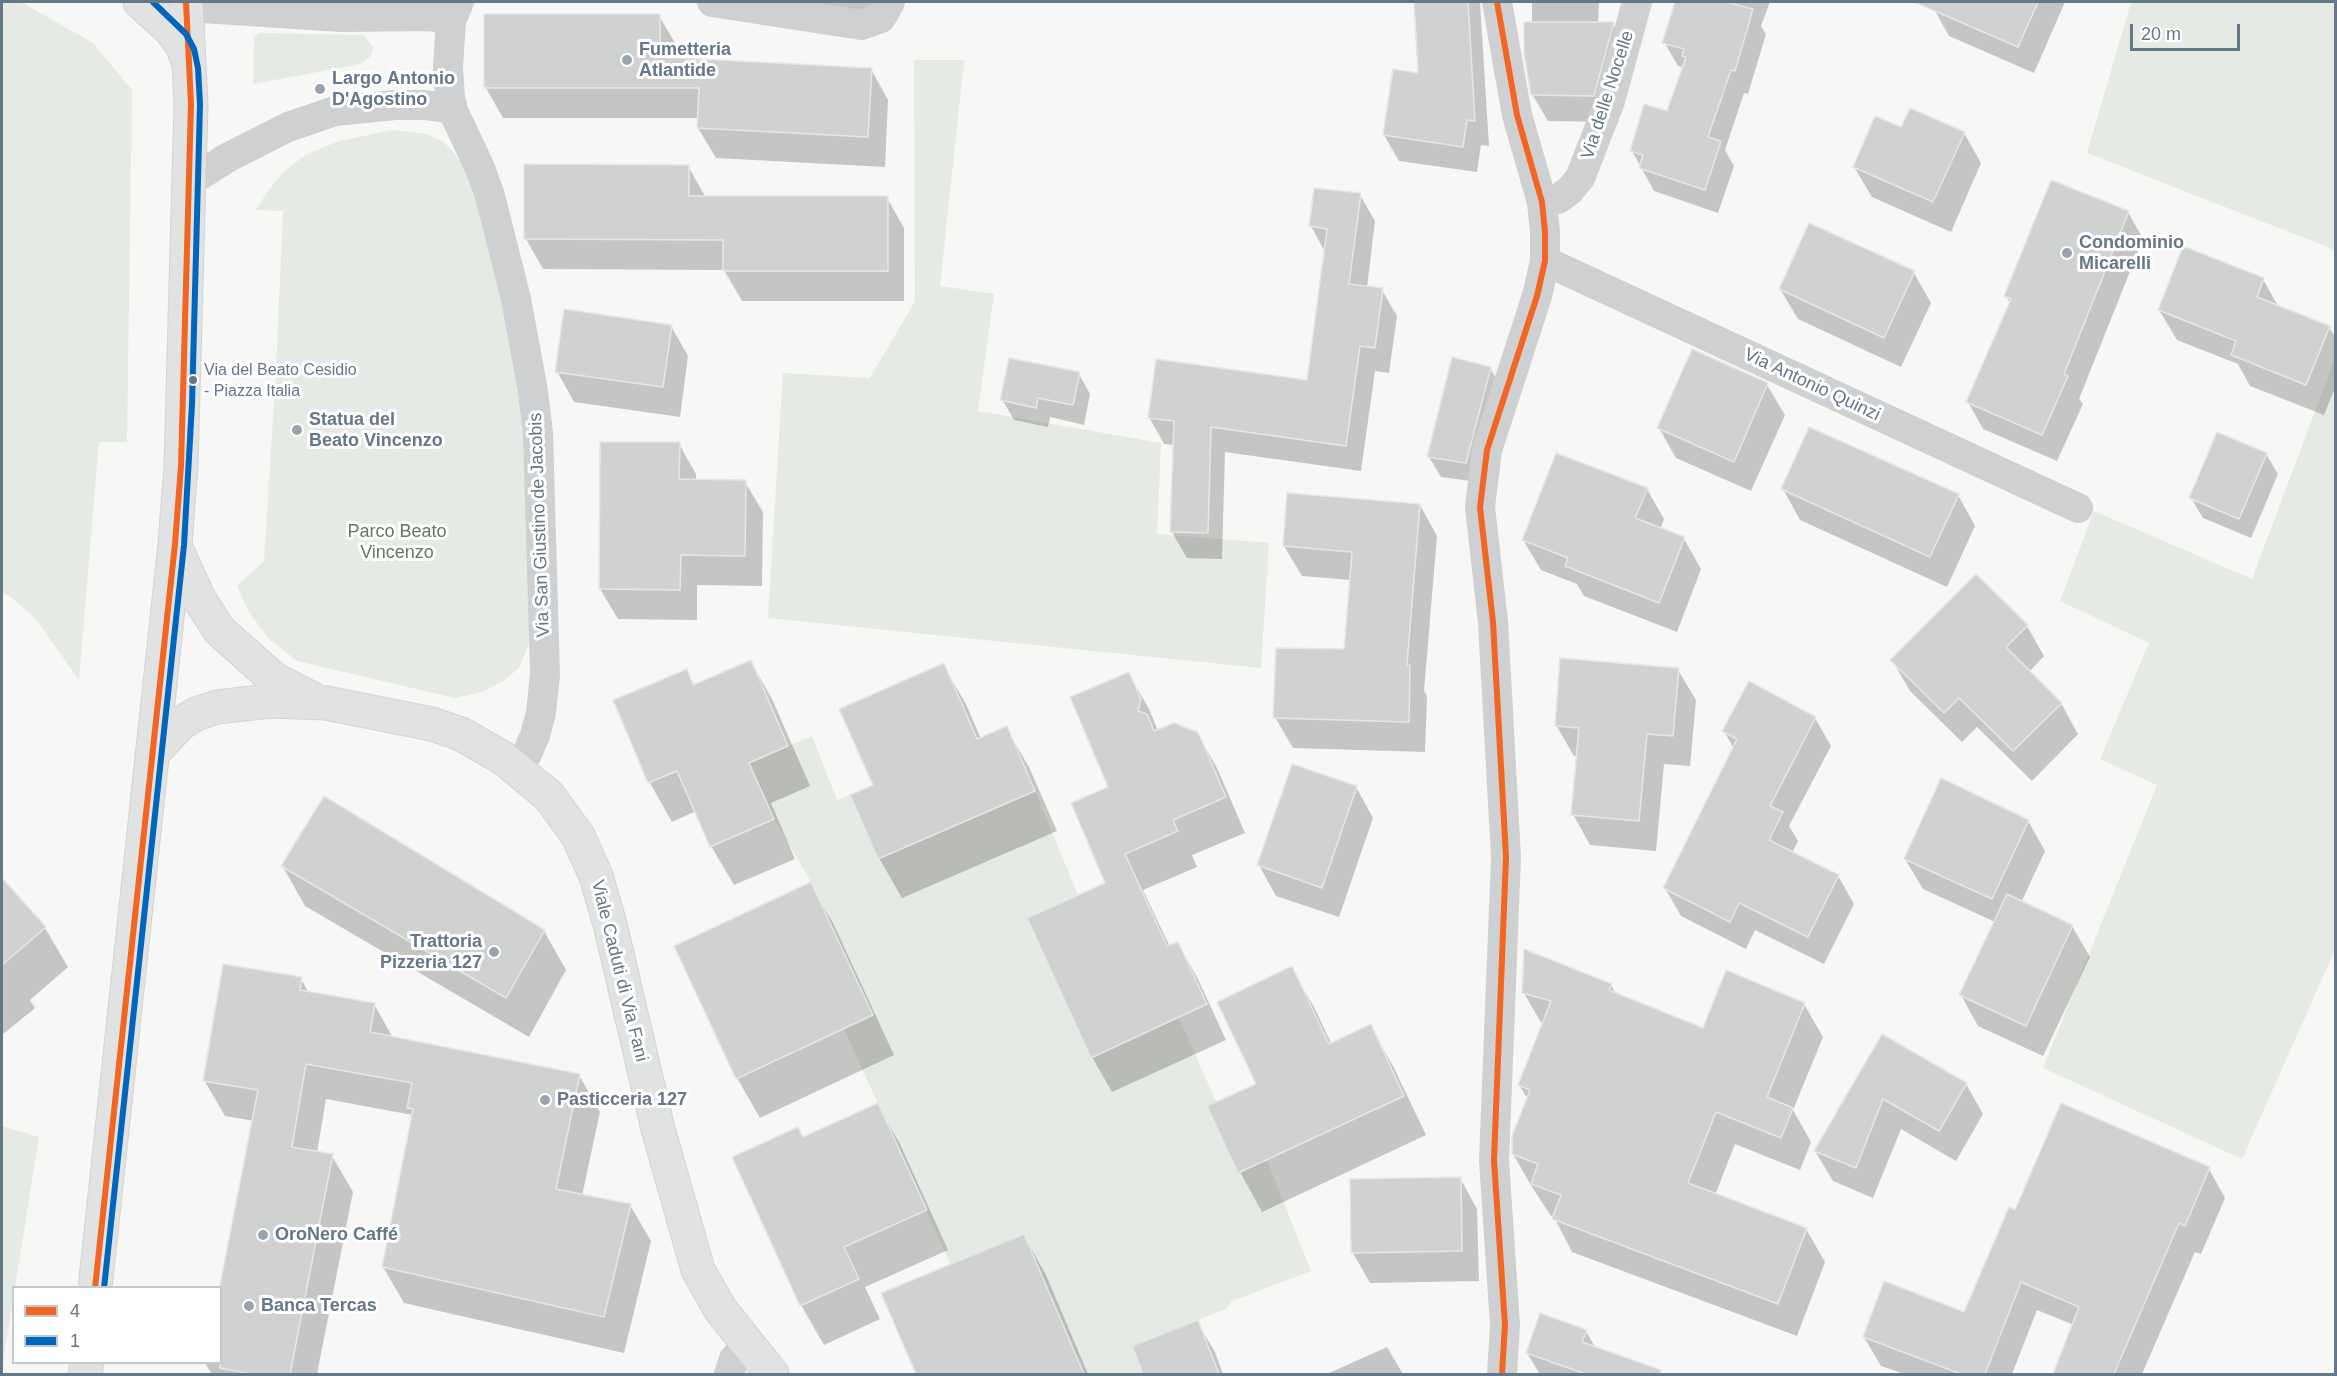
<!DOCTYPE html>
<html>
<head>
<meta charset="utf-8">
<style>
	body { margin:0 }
	#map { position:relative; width:2337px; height:1376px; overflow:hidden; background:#f7f7f6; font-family:Helvetica,sans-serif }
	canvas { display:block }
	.frame { position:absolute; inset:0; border:3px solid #667787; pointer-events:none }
	.legend { position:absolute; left:12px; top:1286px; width:210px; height:78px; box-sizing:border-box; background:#fff; border:2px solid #c2c9cf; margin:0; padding:8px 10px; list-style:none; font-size:18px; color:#667787 }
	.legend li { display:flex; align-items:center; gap:12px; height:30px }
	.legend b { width:30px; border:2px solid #c2c9cf }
	.scale { position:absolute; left:2130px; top:24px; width:110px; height:27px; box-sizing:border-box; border:3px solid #667787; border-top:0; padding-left:8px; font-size:18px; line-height:21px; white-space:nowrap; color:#667787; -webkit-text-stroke:4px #fff; paint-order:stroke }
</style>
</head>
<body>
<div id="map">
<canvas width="2337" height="1376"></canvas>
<div class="frame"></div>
<ul class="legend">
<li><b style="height:8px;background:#f26522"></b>4</li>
<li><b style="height:8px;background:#0065bd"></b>1</li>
</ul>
<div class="scale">20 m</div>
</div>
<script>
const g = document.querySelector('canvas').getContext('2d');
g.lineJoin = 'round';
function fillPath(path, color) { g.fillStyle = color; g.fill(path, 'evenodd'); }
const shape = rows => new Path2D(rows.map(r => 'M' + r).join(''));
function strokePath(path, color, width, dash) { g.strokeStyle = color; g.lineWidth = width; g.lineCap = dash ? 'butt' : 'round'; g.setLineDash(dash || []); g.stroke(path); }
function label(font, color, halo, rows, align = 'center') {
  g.font = font + ' Helvetica,sans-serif'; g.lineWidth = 6; g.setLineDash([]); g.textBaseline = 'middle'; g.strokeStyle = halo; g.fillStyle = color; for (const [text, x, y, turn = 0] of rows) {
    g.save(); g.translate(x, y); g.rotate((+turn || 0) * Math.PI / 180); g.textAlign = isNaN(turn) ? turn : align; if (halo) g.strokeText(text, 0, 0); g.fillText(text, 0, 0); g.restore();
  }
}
const green = shape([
	[2,2,21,2,93,43,132,90,127,442,99,442,79,680,35,618,12,598,2,592],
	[2131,2,2335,2,2335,250,2087,153],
	[260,33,364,35,373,47,371,56,361,64,253,84,254,37],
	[914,60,964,60,940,286,994,294,978,411,1161,443,1157,534,1269,543,1261,668,768,618,783,373,870,378,915,301],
	[393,130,426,134,444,142,460,160,468,175,477,199,505,304,519,389,525,454,529,643,519,668,505,680,482,692,455,698,297,661,269,639,249,612,237,586,264,561,276,370,283,211,256,210,266,194,283,172,307,154,339,141],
	[2335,358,2335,950,2242,1159,2043,1068,2157,785,2100,759,2149,643,2060,601,2094,511,2252,579],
	[812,736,837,800,850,795,878,859,1035,791,1078,895,1027,919,1091,1057,1179,1017,1216,1102,1207,1107,1238,1173,1267,1160,1311,1271,1232,1301,1226,1309,1132,1346,1143,1374,1084,1374,1024,1234,951,1265,844,1029,873,1015,811,882,774,819,749,763],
	[2,1126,39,1137,2,1369]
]);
const shadow = shape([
	[786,2,884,2,882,29],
	[1415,2,1480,2,1489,146,1481,145,1477,172,1399,161,1384,135,1420,75],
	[1532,2,1599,2,1598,24,1613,24,1628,50,1608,122,1548,121,1532,94],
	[1676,2,1770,2,1761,26,1766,34,1748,94,1744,93,1725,150,1734,166,1718,213,1654,191,1632,151,1668,113,1684,68,1678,66,1664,42],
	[1937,2,2065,2,2034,73,1949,36,1934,9],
	[659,16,677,46,677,59,871,69,888,100,885,167,716,158,698,128,699,118,503,118,486,88],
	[1964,133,1981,163,1951,232,1872,197,1854,167],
	[688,166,706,198,887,198,904,228,904,301,742,301,724,270,543,269,526,239],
	[1360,195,1375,221,1367,288,1382,290,1397,316,1389,373,1375,371,1361,471,1225,452,1222,559,1187,558,1172,532,1175,445,1164,444,1149,417,1308,382,1325,252,1311,226],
	[2128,212,2143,239,2079,399,2083,404,2057,461,1983,429,1968,402,2011,304,2006,296],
	[1914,273,1931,303,1901,367,1798,319,1780,289],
	[2263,279,2279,308,2329,327,2336,339,2336,385,2324,415,2250,386,2238,364,2177,340,2159,310],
	[671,326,688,356,680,417,574,402,557,371],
	[1490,368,1502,389,1478,482,1441,477,1429,457],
	[1079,374,1090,394,1084,425,1050,417,1048,427,1014,420,1002,399],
	[1767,385,1785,415,1751,491,1676,458,1659,428],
	[601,443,679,444,696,474,696,481,745,482,763,512,762,586,697,585,697,620,618,619,600,589],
	[2266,454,2278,474,2251,538,2203,518,2191,498],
	[1647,489,1664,519,1660,529,1684,539,1701,569,1677,632,1584,596,1577,584,1541,570,1523,540],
	[1783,489,1958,495,1975,526,1947,587,1800,520],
	[1420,505,1437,536,1424,691,1427,696,1425,752,1293,748,1275,717,1345,651,1351,580,1302,576,1284,546],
	[1976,576,2027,626,2044,656,2029,672,2061,703,2078,734,2032,781,1977,727,1962,742,1910,691,1892,660],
	[751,662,773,701,810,786,771,803,795,859,734,885,711,846,696,811,672,822,650,783,615,701,686,670,695,686],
	[943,665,966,704,981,739,1006,728,1029,767,1057,831,902,898,879,858,852,796,875,786],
	[1678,670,1696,700,1690,766,1664,764,1656,851,1590,845,1573,814,1578,756,1574,756,1556,725],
	[1129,674,1149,709,1158,731,1197,733,1217,768,1245,833,1192,855,1197,867,1143,890,1170,947,1178,944,1198,979,1226,1040,1112,1092,1092,1057,1107,883,1110,788],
	[1815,718,1831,746,1789,826,1798,841,1792,853,1838,876,1854,904,1824,964,1755,930,1746,949,1681,916,1665,888,1734,749,1724,731],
	[1356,787,1373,818,1339,917,1276,896,1259,865],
	[2028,821,2045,851,2021,903,2072,926,2090,957,2043,1056,1978,1026,1961,995,1995,922,1923,889,1905,859],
	[283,867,544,931,566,970,529,1037,305,906],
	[2,881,45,928,68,967,30,1000,35,1008,2,1035],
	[810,884,833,923,894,1055,760,1118,737,1078],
	[1291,968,1314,1007,1332,1045,1370,1026,1393,1066,1426,1135,1262,1212,1240,1172,1209,1107,1258,1084],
	[301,979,309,993,374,1004,393,1038,579,1075,600,1112,582,1196,630,1205,651,1241,624,1353,404,1303,383,1267,413,1115,326,1099,317,1153,332,1156,353,1192,317,1374,212,1374,206,1365,207,1362,220,1362,254,1121,225,1116,204,1080],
	[1611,985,1616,994,1703,1030,1804,1004,1823,1037,1793,1110,1811,1142,1800,1170,1735,1144,1715,1195,1806,1229,1825,1262,1797,1336,1572,1252,1554,1217,1551,1216,1532,1187,1513,1154,1528,1099,1519,1085,1543,1026,1524,993],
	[1883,1036,1966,1084,1983,1114,1956,1161,1901,1129,1873,1198,1833,1181,1815,1151],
	[877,1105,900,1144,948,1250,865,1287,880,1319,824,1345,801,1305,803,1138],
	[2209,1169,2225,1198,2201,1254,2195,1252,2142,1374,2055,1374,2074,1325,2037,1310,2012,1374,1904,1374,1881,1366,1864,1337,1965,1314,2016,1212],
	[1460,1178,1477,1209,1479,1281,1370,1283,1353,1253],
	[1024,1236,1046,1275,1088,1374,917,1374,883,1294],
	[1197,1322,1215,1352,1223,1374,1145,1374,1134,1347],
	[1586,1331,1596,1349,1651,1369,1655,1374,1539,1373,1527,1353],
	[1387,1347,1403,1374,1327,1374]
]);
const building = shape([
	[1414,2,1468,2,1475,121,1467,120,1463,147,1383,135,1393,69,1418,73,1414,2],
	[1675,2,1726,2,1753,9,1735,71,1731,70,1708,137,1721,141,1705,190,1639,168,1643,155,1630,151,1644,104,1667,111,1686,57,1682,56,1684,49,1662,43,1675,2],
	[1914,2,2038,2,2018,47,1914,2],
	[484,14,660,14,660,57,872,68,868,137,697,128,699,88,484,88,484,14],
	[1524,22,1614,22,1594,96,1531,95,1524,54,1524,22],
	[1910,108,1965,132,1933,202,1853,167,1875,116,1901,127,1910,108],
	[524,164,689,165,689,196,888,196,888,271,723,271,723,240,524,239,524,164],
	[2051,180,2129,211,2064,374,2068,376,2042,435,1966,402,2011,299,2004,296,2051,180],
	[1314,188,1361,193,1349,284,1383,288,1375,348,1360,346,1346,446,1211,427,1208,533,1170,532,1174,421,1148,418,1156,359,1307,380,1327,229,1309,226,1314,188],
	[1809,223,1915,271,1884,338,1779,289,1809,223],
	[2183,246,2264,278,2257,297,2330,326,2306,385,2231,355,2236,341,2158,310,2183,246],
	[564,309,672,325,663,387,555,372,564,309],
	[1692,349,1768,383,1734,462,1657,428,1692,349],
	[1452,357,1491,367,1466,463,1427,457,1452,357],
	[1009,358,1080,372,1073,405,1038,398,1036,408,1000,400,1009,358],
	[1809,427,1959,494,1930,557,1781,489,1809,427],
	[2217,432,2267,453,2239,519,2189,498,2217,432],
	[600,442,680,442,679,479,746,480,745,556,681,555,680,590,599,589,600,442],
	[1556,453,1648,488,1635,518,1685,537,1659,603,1565,566,1568,558,1522,540,1556,453],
	[1287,493,1420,504,1407,665,1410,665,1409,722,1273,718,1276,648,1344,649,1352,552,1283,546,1287,493],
	[1976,574,2028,625,2006,647,2062,703,2013,751,1959,698,1944,713,1890,660,1976,574],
	[1560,658,1679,668,1673,736,1647,734,1639,821,1571,815,1579,728,1555,726,1560,658],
	[751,660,788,746,749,763,774,819,710,847,677,771,648,783,613,700,687,669,693,685,751,660],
	[944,663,977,739,1007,726,1035,791,878,859,850,795,873,785,839,709,944,663],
	[1129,672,1141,699,1138,711,1147,714,1154,731,1174,723,1198,732,1226,797,1173,820,1178,831,1125,854,1167,946,1178,942,1207,1004,1091,1058,1027,918,1105,883,1071,803,1108,787,1070,697,1129,672],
	[1749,681,1816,717,1770,806,1783,812,1769,840,1839,875,1808,937,1739,903,1730,922,1663,888,1737,739,1722,731,1749,681],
	[1292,764,1357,786,1322,888,1257,865,1292,764],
	[1941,778,2029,820,1992,899,1904,859,1941,778],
	[324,796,545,930,506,998,281,866,324,796],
	[2,878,46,927,2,965,2,878],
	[811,882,873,1015,736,1079,674,946,811,882],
	[2007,894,2073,925,2026,1026,1959,995,2007,894],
	[1524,949,1612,984,1609,990,1703,1028,1726,970,1805,1003,1767,1097,1793,1108,1781,1138,1716,1112,1688,1183,1807,1228,1778,1304,1552,1219,1561,1195,1531,1184,1538,1164,1512,1154,1512,1136,1530,1090,1518,1085,1551,1001,1522,993,1524,949],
	[223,964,302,977,300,990,375,1003,370,1032,580,1074,556,1189,631,1204,604,1317,382,1267,413,1109,407,1108,412,1083,306,1064,292,1147,333,1154,290,1374,252,1374,220,1368,220,1285,258,1090,203,1081,223,964],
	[1292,966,1329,1044,1371,1024,1404,1096,1238,1173,1207,1106,1256,1084,1217,1002,1292,966],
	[1882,1034,1967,1083,1939,1131,1883,1099,1856,1168,1814,1151,1882,1034],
	[878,1103,927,1210,844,1247,859,1279,800,1306,732,1157,798,1127,803,1137,878,1103],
	[2061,1103,2210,1167,2185,1226,2179,1223,2114,1374,2053,1374,2079,1307,2021,1282,1985,1374,1961,1374,1863,1337,1884,1281,1964,1312,2009,1207,2015,1210,2061,1103],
	[1461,1177,1462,1251,1351,1253,1350,1179,1461,1177],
	[1024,1234,1084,1374,916,1374,881,1293,1024,1234],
	[1540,1313,1587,1330,1582,1342,1661,1370,1660,1374,1586,1374,1526,1353,1540,1313],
	[1198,1320,1219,1374,1143,1374,1132,1346,1198,1320]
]);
const street = shape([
	[459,2,451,21,448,67,450,98,454,113,480,168,490,196,516,299,533,391,538,433,545,675,541,713,535,735,527,754,517,768],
	[712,2,861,25,881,18,890,2],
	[1497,2,1517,115,1542,202,1545,232,1545,261,1537,296,1487,450,1480,507,1493,622,1506,857,1494,1160,1505,1325,1502,1374],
	[187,7,342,17,432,16,451,21],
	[189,182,227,158,288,127,335,111,395,105,425,105,453,109],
	[1542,202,1558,199,1570,190,1580,178,1610,101,1637,2],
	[1545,261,2078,508],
	[729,1374,734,1359,747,1345]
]);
const secondary = shape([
	[140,2,170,29,182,45,188,61],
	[175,546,199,599,220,631,274,679,313,699],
	[152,754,180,724,196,714,217,707,270,701,326,703,432,724,461,734,503,758,549,796,578,836,596,876,610,924,658,1129,698,1270,720,1309,772,1374],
	[95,1288,175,544,181,466,191,104,186,2],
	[85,1374,87,1362]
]);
const bus1 = shape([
	[1497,2,1517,115,1542,202,1545,232,1545,261,1537,296,1487,450,1480,507,1493,622,1506,857,1494,1160,1505,1325,1502,1374],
	[95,1288,175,544,181,466,191,104,186,2]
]);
const bus2 = shape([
	[104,1288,184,545,192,404,200,104,198,68,194,49,186,34,153,2]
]);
const markers = [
	[627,60,6,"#99a4ae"],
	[320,89,6,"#99a4ae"],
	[2067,253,6,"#99a4ae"],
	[193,380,5,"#667787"],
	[297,430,6,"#99a4ae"],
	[494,952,6,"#99a4ae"],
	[545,1100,6,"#99a4ae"],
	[263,1235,6,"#99a4ae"],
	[249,1306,6,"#99a4ae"]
];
const busNames = [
	["Via del Beato Cesidio",204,371],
	["- Piazza Italia",204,392]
];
const poiNames = [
	["Fumetteria",639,50],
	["Atlantide",639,71],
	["Largo Antonio",332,79],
	["D'Agostino",332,100],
	["Condominio",2079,243],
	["Micarelli",2079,264],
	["Statua del",309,420],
	["Beato Vincenzo",309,441],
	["Trattoria",482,942,"right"],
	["Pizzeria 127",482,963,"right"],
	["Pasticceria 127",557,1100],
	["OroNero Caffé",275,1235],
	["Banca Tercas",261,1306]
];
const streetNames = [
	["Via delle Nocelle",1608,95,-72],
	["Via Antonio Quinzi",1812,385,25],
	["Via San Giustino de Jacobis",540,525,-92],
	["Viale Caduti di Via Fani",619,971,76]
];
const parkNames = [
	["Parco Beato",397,532],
	["Vincenzo",397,553]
];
fillPath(green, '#e6eae4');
fillPath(shadow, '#0003');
fillPath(building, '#d0d2d2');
strokePath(building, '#e6e6e6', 1.5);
strokePath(secondary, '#d2d4d5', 35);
strokePath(street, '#ced0d1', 30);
strokePath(secondary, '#e1e2e2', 33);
strokePath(bus1, '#f26522', 6);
strokePath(bus2, '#0065bd', 6);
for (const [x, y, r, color] of markers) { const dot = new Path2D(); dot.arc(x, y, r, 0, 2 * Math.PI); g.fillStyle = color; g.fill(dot); strokePath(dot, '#fff', 2); }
label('16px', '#667787', '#fff', busNames, 'left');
label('bold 18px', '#667787', '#fff', poiNames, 'left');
label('18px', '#667787', '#fff', streetNames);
label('18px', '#657961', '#fff', parkNames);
</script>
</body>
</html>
